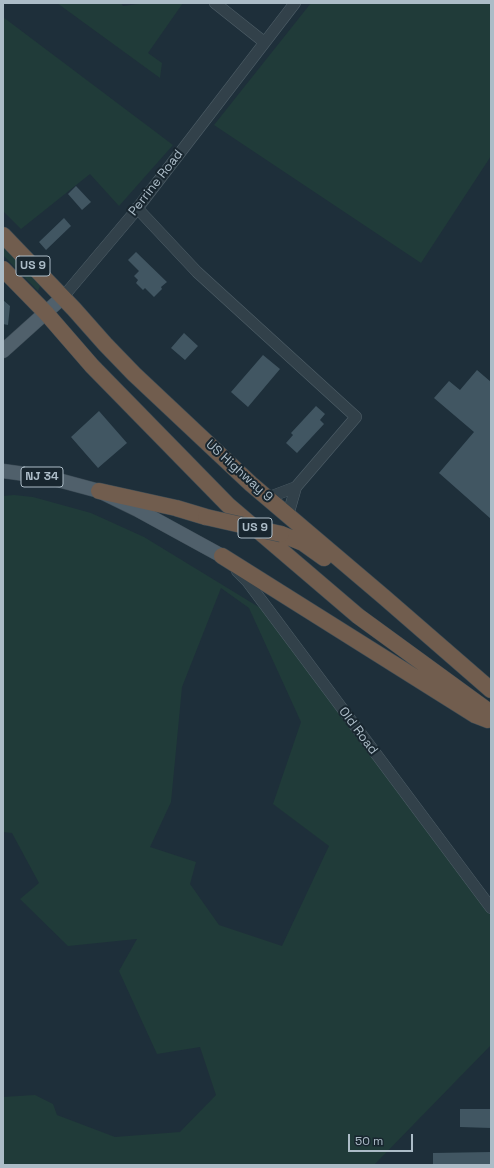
<!DOCTYPE html>
<html>
<head>
<meta charset="utf-8">
<style>
	body { margin:0 }
	#map { position:relative; width:494px; height:1168px; overflow:hidden; background:#1e2f3a; font-family:"Space Grotesk",sans-serif }
	canvas { display:block }
	.frame { position:absolute; inset:0; border:4px solid #acbcc7; pointer-events:none }
	.scale { position:absolute; left:348px; top:1134px; width:65px; height:18px; box-sizing:border-box; border:2px solid #acbcc7; border-top:0; padding-left:5px; font-size:12px; line-height:14px; white-space:nowrap; color:#acbcc7; -webkit-text-stroke:3px #18262f; paint-order:stroke }
</style>
</head>
<body>
<div id="map">
<canvas width="494" height="1168"></canvas>
<div class="frame"></div>
<div class="scale">50 m</div>
</div>
<script>
const g = document.querySelector('canvas').getContext('2d');
g.lineJoin = 'round';
function fillPath(path, color) { g.fillStyle = color; g.fill(path, 'evenodd'); }
const shape = rows => new Path2D(rows.map(r => 'M' + r).join(''));
function strokePath(path, color, width, dash) { g.strokeStyle = color; g.lineWidth = width; g.lineCap = dash ? 'butt' : 'round'; g.setLineDash(dash || []); g.stroke(path); }
function label(font, color, halo, rows, align = 'center') {
  g.font = font + ' "Space Grotesk",sans-serif'; g.lineWidth = 4; g.setLineDash([]); g.textBaseline = 'middle'; g.strokeStyle = halo; g.fillStyle = color; for (const [text, x, y, turn = 0] of rows) {
    g.save(); g.translate(x, y); g.rotate((+turn || 0) * Math.PI / 180); g.textAlign = isNaN(turn) ? turn : align; if (halo) g.strokeText(text, 0, 0); g.fillText(text, 0, 0); g.restore();
  }
}
const green = shape([
	[57,3,121,3,123,6,146,3,183,3,148,53,162,63,160,78],
	[311,3,491,3,491,156,421,263,214,125],
	[3,17,173,145,119,206,90,174,21,229,3,211],
	[3,247,40,286,38,291,3,255],
	[14,495,33,497,91,513,144,537,275,617,491,916,491,1045,374,1165,3,1165,3,1097,35,1095,53,1104,57,1115,115,1137,180,1132,216,1095,200,1047,157,1054,119,971,137,939,68,946,20,899,39,883,12,833,3,832,3,496],
	[221,588,249,608,301,722,273,804,329,846,282,946,219,925,190,884,196,862,150,847,171,802,182,687]
]);
const building = shape([
	[76,186,91,202,82,210,68,194],
	[64,218,71,226,46,250,39,242],
	[136,252,167,282,161,287,162,289,154,297,145,288,143,290,136,283,138,280,134,276,139,271,128,260],
	[3,300,10,306,8,325,3,324],
	[184,333,198,346,185,360,171,348],
	[263,355,280,369,248,407,231,392],
	[477,370,491,382,491,519,439,473,474,432,434,398,449,381,460,390],
	[316,406,325,414,320,420,324,424,297,453,286,443,293,435,291,433],
	[99,411,127,443,98,468,71,437],
	[460,1109,491,1109,491,1128,460,1127],
	[491,1152,491,1165,433,1165,433,1153]
]);
const minor = shape([
	[215,3,264,42],
	[137,208,197,272,356,417,296,487],
	[63,297,133,214,295,3],
	[267,498,296,487,288,515],
	[237,571,247,581,491,908]
]);
const major = shape([
	[3,351,63,297],
	[3,471,47,477,99,491,138,510,222,556]
]);
const highway = shape([
	[3,235,74,309,105,344,134,374,251,484,384,597,491,690],
	[3,269,46,313,92,366,228,505,358,616,491,713],
	[99,491,176,508,206,517],
	[281,534,303,543,324,558],
	[222,556,475,715,488,720]
]);
const highwayBridge = shape([
	[206,517,281,534]
]);
const shields = [
	[33,266,34],
	[42,477,42],
	[255,528,34]
];
const shieldNames = [
	["US 9",33,266],
	["NJ 34",42,477],
	["US 9",255,528]
];
const streetNames = [
	["Perrine Road",156,183,-52],
	["US Highway 9",239,471,42],
	["Old Road",358,731,53]
];
fillPath(green, '#203b39');
fillPath(building, '#415662');
strokePath(minor, '#4f5f68', 12);
strokePath(major, '#3b4a54', 15);
strokePath(highway, '#3d4c55', 17);
strokePath(minor, '#32414a', 11);
strokePath(major, '#50606b', 14);
strokePath(highway, '#715d4e', 16);
strokePath(highwayBridge, '#3d4c55', 17, []);
strokePath(highwayBridge, '#715d4e', 16);
for (const [x, y, w] of shields) { const box = new Path2D(); box.roundRect(x - w / 2, y - 10, w, 20, 3); g.fillStyle = '#18262f'; g.fill(box); strokePath(box, '#acbcc7', 1); }
label('bold 12px', '#acbcc7', null, shieldNames);
label('13px', '#acbcc7', '#18262f', streetNames);
</script>
</body>
</html>
